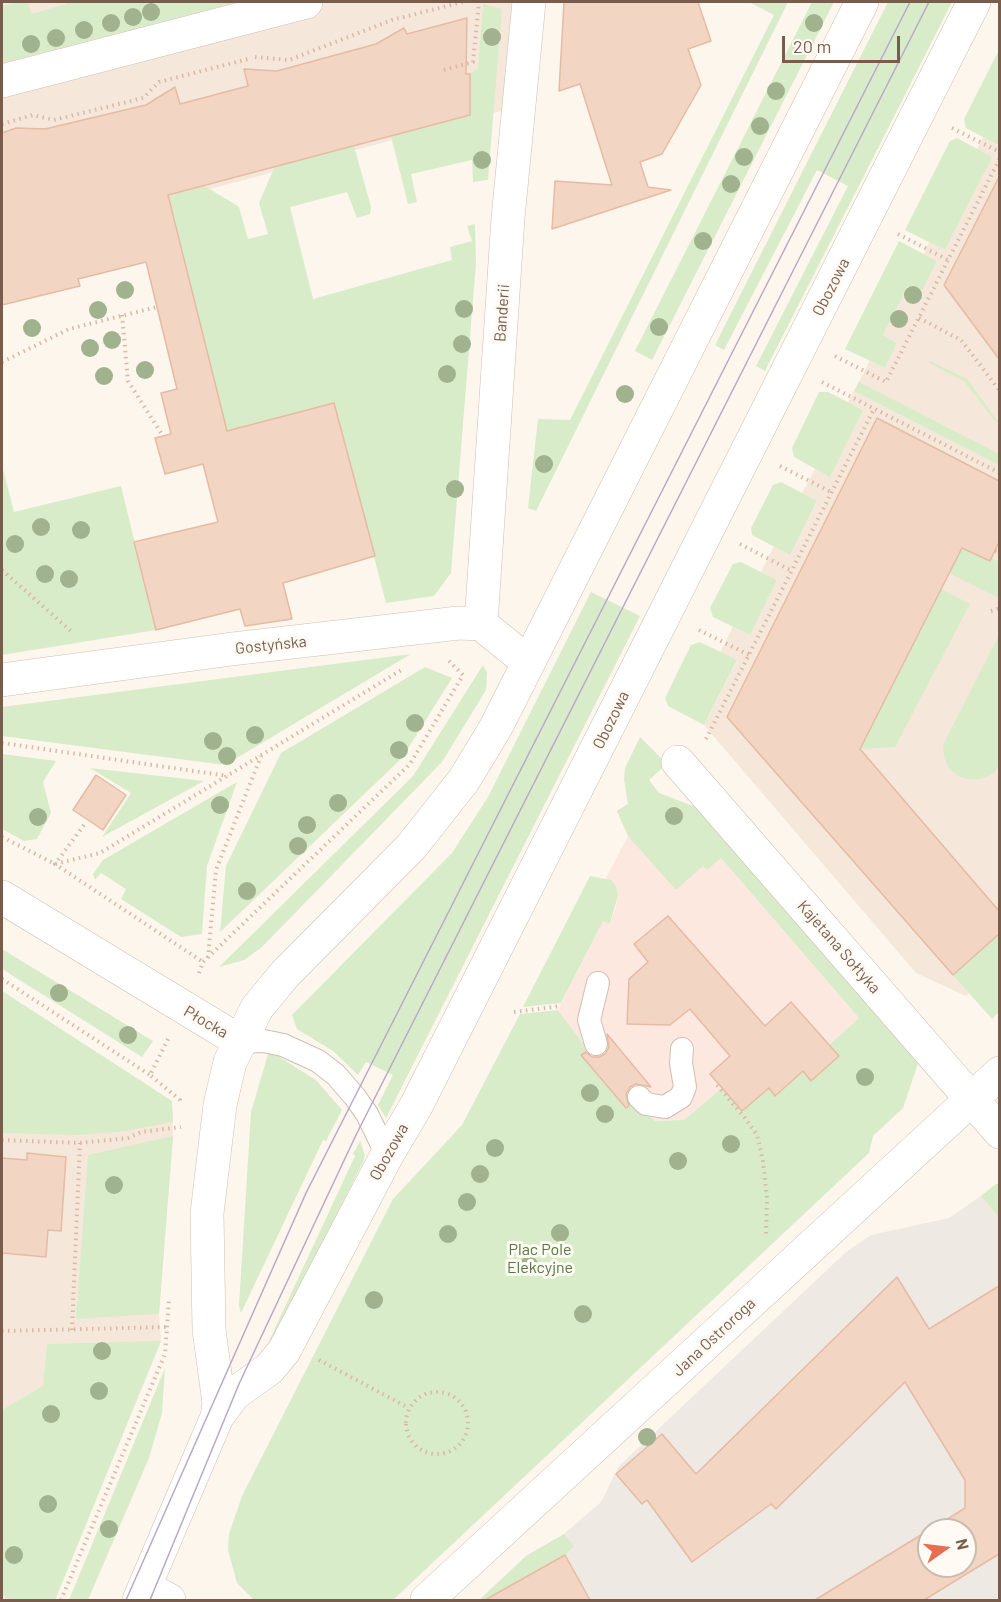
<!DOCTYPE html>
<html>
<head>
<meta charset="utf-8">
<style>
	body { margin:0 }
	#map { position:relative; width:1001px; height:1602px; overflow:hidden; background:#fdf6ec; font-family:Barlow,sans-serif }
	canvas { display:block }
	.frame { position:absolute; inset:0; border:3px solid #7a5c4d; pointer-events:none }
	.north { position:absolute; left:917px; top:1518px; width:60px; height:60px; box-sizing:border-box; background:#fffaf3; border:2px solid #cabbb1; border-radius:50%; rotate:76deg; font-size:16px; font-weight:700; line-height:24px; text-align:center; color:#7a5c4d }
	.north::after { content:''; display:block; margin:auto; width:21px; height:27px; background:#e76f51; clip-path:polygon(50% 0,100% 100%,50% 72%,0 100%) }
	.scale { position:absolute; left:782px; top:36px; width:118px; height:27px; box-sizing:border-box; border:3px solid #7a5c4d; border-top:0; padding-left:8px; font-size:18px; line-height:21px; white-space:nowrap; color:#7a5c4d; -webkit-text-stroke:4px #fffaf3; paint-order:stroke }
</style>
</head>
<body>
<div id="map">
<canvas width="1001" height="1602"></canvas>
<div class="frame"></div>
<div class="north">N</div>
<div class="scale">20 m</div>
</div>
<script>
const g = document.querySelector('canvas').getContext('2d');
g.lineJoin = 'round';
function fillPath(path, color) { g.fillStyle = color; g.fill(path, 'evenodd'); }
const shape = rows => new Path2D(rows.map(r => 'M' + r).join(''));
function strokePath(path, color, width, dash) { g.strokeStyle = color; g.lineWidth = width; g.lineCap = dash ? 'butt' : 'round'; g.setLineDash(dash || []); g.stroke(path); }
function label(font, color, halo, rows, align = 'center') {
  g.font = font + ' Barlow,sans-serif'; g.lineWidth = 6; g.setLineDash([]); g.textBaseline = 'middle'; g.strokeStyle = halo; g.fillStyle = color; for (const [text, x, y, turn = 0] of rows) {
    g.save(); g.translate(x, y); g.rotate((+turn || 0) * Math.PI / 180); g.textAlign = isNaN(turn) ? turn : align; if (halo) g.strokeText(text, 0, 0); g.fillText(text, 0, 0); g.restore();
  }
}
const residential = shape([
	[2,2,519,2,512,108,2,245],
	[983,137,998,145,999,142,999,963,966,996,916,973,704,725,737,661,720,652,733,627,750,635,777,580,761,572,774,546,790,555,817,502,802,493,815,469,829,476,863,410,848,402,870,361,885,368,897,343,883,335,908,286,937,261,924,254,929,242,945,250,991,157,977,149],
	[2,991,172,1101,173,1136,159,1314,161,1341,55,1600,2,1600]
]);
const commercial = shape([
	[624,779,630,779,707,870,721,858,859,1018,829,1045,839,1056,811,1081,803,1072,775,1096,768,1088,742,1111,722,1088,684,1120,655,1121,634,1102,626,1108,582,1056,588,1050,558,1010,603,921,610,924,616,907,618,895,616,886,606,878,628,836,617,811,628,804]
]);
const industrial = shape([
	[981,1196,999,1218,999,1600,504,1600,526,1556,564,1534,601,1502,619,1466,846,1252,871,1235,949,1218],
	[929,1530,965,1530,965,1566,929,1566]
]);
const green = shape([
	[17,2,28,2,31,14,67,4,66,2,238,2,2,63,2,6],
	[749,2,788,2,536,511,528,508,538,419,570,420,774,15],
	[812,2,834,2,652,360,635,351],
	[888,2,952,2,765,371,756,366,848,186,817,170,724,350,715,345],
	[483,4,502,9,488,180,473,182,472,160,411,174,417,202,408,204,391,136,470,115,470,74,478,68],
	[999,50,1000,142,998,145,966,128,964,119],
	[957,138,992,157,945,250,905,230,950,141],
	[354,146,371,207,370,214,357,218,347,192,290,207,313,299,452,260,450,247,472,241,467,226,475,224,476,263,451,573,434,596,386,603,334,403,227,431,174,217,2,261,2,239,203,185,239,207,248,239,268,234,259,203,275,166],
	[899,241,937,261,921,292,908,286,883,335,897,343,885,368,845,349],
	[930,361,967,379,999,423,994,420,964,381,929,363],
	[859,382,999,454,999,465,854,391],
	[819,392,828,392,863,410,830,477,794,457,792,448],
	[2,465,14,512,121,486,156,630,2,655],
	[781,482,817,501,790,555,752,535,751,528,773,485],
	[926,529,989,561,992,558,999,562,999,598,949,573,941,589,970,604,895,747,860,749,831,715],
	[741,562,777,580,750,635,713,617,710,608,733,564],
	[591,592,640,616,386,1118,378,1105,393,1075,366,1062,358,1075,333,1051,297,1029,292,1015,452,853,488,797],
	[999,635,999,764,995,772,984,778,971,780,958,776,949,768,944,757,943,745],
	[700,642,737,660,704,725,668,706,665,698,691,645],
	[411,654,225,765,2,736,2,707],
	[483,665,487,673,486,690,442,762,262,947,244,960,219,967,413,776],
	[425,667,452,678,402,758,220,932,226,866,281,753],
	[640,737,667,764,649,780,659,793,696,807,918,1063,903,1108,873,1136,869,1153,393,1600,254,1600,237,1583,228,1550,229,1534,242,1496,393,1199,462,1125,520,1014,558,1010,588,1050,582,1056,625,1108,634,1102,655,1121,684,1120,722,1088,742,1111,769,1088,776,1096,803,1071,811,1081,839,1056,829,1045,859,1018,721,858,707,870,703,866,676,890,628,836,617,811,628,804,624,779,625,768],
	[2,754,56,761,43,782,51,813,37,839,24,841,2,829],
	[90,768,204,781,102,837,131,793],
	[237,782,207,866,202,934,181,937,121,899,126,889,101,873,95,880,93,874,103,860],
	[590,876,611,880,616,886,618,895,610,924,603,921,561,1003,523,1007],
	[999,934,999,1012,992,1019,953,975],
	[2,949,153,1041,142,1057,2,969],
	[2,991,172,1101,173,1122,125,1131,79,1135,2,1133],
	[273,1053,316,1080,342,1110,326,1141,323,1140,241,1313,239,1305,251,1112,268,1054],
	[173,1136,159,1314,76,1319,88,1155],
	[360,1141,365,1155,363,1162,275,1337,269,1341,355,1156,353,1154],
	[996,1184,999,1184,999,1218,981,1196],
	[161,1341,55,1600,11,1600,2,1594,2,1410,43,1386,47,1344],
	[165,1368,162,1413,149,1458,88,1600,69,1600],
	[564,1534,574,1546,565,1555,512,1586,520,1600,479,1600,526,1556]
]);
const building = shape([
	[564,2,698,2,711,41,688,49,701,85,662,154,640,162,648,187,671,190,552,229,555,181,612,185,580,84,559,91,564,2],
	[467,18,466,74,470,74,470,115,168,195,227,431,334,403,375,556,283,583,292,619,245,626,240,609,156,630,134,542,218,522,203,464,165,474,155,438,171,434,161,393,177,389,146,262,78,279,80,286,2,305,2,133,16,128,45,129,146,105,175,87,180,104,248,86,244,69,277,71,376,44,404,28,407,34,467,18],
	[999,177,999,359,944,285,999,177],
	[877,418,999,481,999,542,990,561,962,548,860,749,999,911,999,934,953,975,727,717,877,418],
	[96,775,126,795,103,830,73,810,96,775],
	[668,916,765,1026,791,1002,839,1056,811,1081,803,1071,775,1096,769,1088,742,1111,710,1074,730,1056,690,1009,670,1025,627,1024,629,979,648,962,634,944,668,916],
	[607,1034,651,1087,636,1084,630,1087,626,1094,629,1106,626,1108,581,1055,586,1052,592,1057,599,1057,605,1054,609,1047,607,1034],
	[27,1153,66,1157,61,1231,48,1230,46,1257,2,1253,2,1158,27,1160,27,1153],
	[897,1277,929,1329,999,1286,999,1554,924,1600,815,1600,929,1530,929,1566,965,1566,965,1530,930,1530,965,1508,965,1480,905,1382,776,1509,771,1504,692,1562,647,1500,642,1504,616,1474,662,1434,696,1474,897,1277],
	[565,1555,590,1600,485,1600,565,1555]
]);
const path = shape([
	[255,57,289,60,392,20,463,2],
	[444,70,473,62,479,2],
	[2,124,33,115,54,120,143,98,159,82,248,59],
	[952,128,1000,152],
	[898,234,948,260],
	[122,315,128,381,163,436],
	[919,318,961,340,1000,391],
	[835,356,886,382,1000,158],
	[2,362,69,329,157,307],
	[822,382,1000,473],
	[780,466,831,492],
	[740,544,792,571],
	[995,551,1000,553],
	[2,570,72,632],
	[991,611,1000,608],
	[699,630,749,655],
	[706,739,874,409],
	[2,743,228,776],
	[84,825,55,864,203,962],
	[2,837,55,864,100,853,403,669],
	[208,958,216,870,261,756],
	[199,973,203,962,410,764,463,675,449,661],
	[2,979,150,1075],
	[514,1012,561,1006],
	[168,1039,150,1075,180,1100,180,1104],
	[717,1085,745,1118,757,1135,763,1161,767,1198,766,1236],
	[2,1140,80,1143,128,1138,141,1132,181,1127],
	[72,1330,80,1143],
	[2,1331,169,1327],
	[319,1360,409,1408],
	'406 1423a31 31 0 1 1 62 0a31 31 0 1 1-62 0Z',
	[61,1600,165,1354,169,1300]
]);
const service = shape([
	[241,1042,264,1041,283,1045,318,1061,336,1075,355,1097,367,1114,387,1155],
	[596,1044,589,1020,598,983],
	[639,1097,646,1104,665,1107,681,1097,685,1087,681,1063,682,1049]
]);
const minor = shape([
	[2,81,306,2],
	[481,624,508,218,529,2],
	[2,680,232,649,459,623,481,624,528,662],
	[678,762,1000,1132],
	[145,1587,169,1600],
	[427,1600,1000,1073]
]);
const tertiary = shape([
	[2,897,241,1042],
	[217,1417,234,1394,269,1369,284,1351,387,1155,416,1106,974,2],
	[139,1600,217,1417,219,1403,209,1330,207,1213,220,1105,230,1062,257,1008,285,974,411,847,464,780,496,727,862,2]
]);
const tram = shape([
	[126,1600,306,1193,910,2],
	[150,1600,239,1384,356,1135,929,2]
]);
const trees = [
	[151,12],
	[133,17],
	[111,23],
	[814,23],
	[84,30],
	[492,37],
	[56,38],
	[31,44],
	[776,91],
	[760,126],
	[744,157],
	[482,160],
	[731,184],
	[703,241],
	[125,290],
	[913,295],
	[464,309],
	[98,310],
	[899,319],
	[659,327],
	[32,328],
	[112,340],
	[462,344],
	[90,348],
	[145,370],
	[447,374],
	[104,376],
	[625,394],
	[544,464],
	[455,489],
	[41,527],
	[81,530],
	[15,544],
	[45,574],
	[69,579],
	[415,723],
	[255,735],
	[213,741],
	[399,750],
	[227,756],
	[338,803],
	[220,805],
	[674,816],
	[38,817],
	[307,825],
	[298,846],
	[247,891],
	[59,993],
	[128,1035],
	[865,1077],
	[590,1093],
	[605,1114],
	[731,1144],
	[495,1148],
	[678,1161],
	[480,1174],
	[114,1185],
	[467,1202],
	[560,1233],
	[448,1234],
	[529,1265],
	[374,1300],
	[583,1314],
	[102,1351],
	[99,1391],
	[51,1414],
	[647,1437],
	[48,1504],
	[109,1529],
	[14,1555]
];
const streetNames = [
	["Obozowa",831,287,-63],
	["Banderii",502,313,-86],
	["Gostyńska",271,645,-6],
	["Obozowa",611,720,-64],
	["Kajetana Sołtyka",839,947,49],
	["Płocka",206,1022,30],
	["Obozowa",389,1152,-61],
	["Jana Ostroroga",714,1337,-43]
];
const parkNames = [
	["Plac Pole",540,1250],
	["Elekcyjne",540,1268]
];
fillPath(residential, '#f5e8da');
fillPath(commercial, '#fde8e0');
fillPath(industrial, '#efe9e4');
fillPath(green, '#d8ecc9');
fillPath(building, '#f3d5c3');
strokePath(building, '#e6bba3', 1.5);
strokePath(service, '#d1beb0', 24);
strokePath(minor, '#d1beb0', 34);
strokePath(tertiary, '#d1beb0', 34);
strokePath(path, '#d9b8a5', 4, [1.5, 4.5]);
strokePath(service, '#fff', 22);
strokePath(minor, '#fff', 33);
strokePath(tertiary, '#fff', 33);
strokePath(tram, '#b9a8c9', 1.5);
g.fillStyle = '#a0b28e';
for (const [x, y] of trees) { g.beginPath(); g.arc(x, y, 9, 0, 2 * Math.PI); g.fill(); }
label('16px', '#7a5c4d', '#fffaf3', streetNames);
label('16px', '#537a41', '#fffaf3', parkNames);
</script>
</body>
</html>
